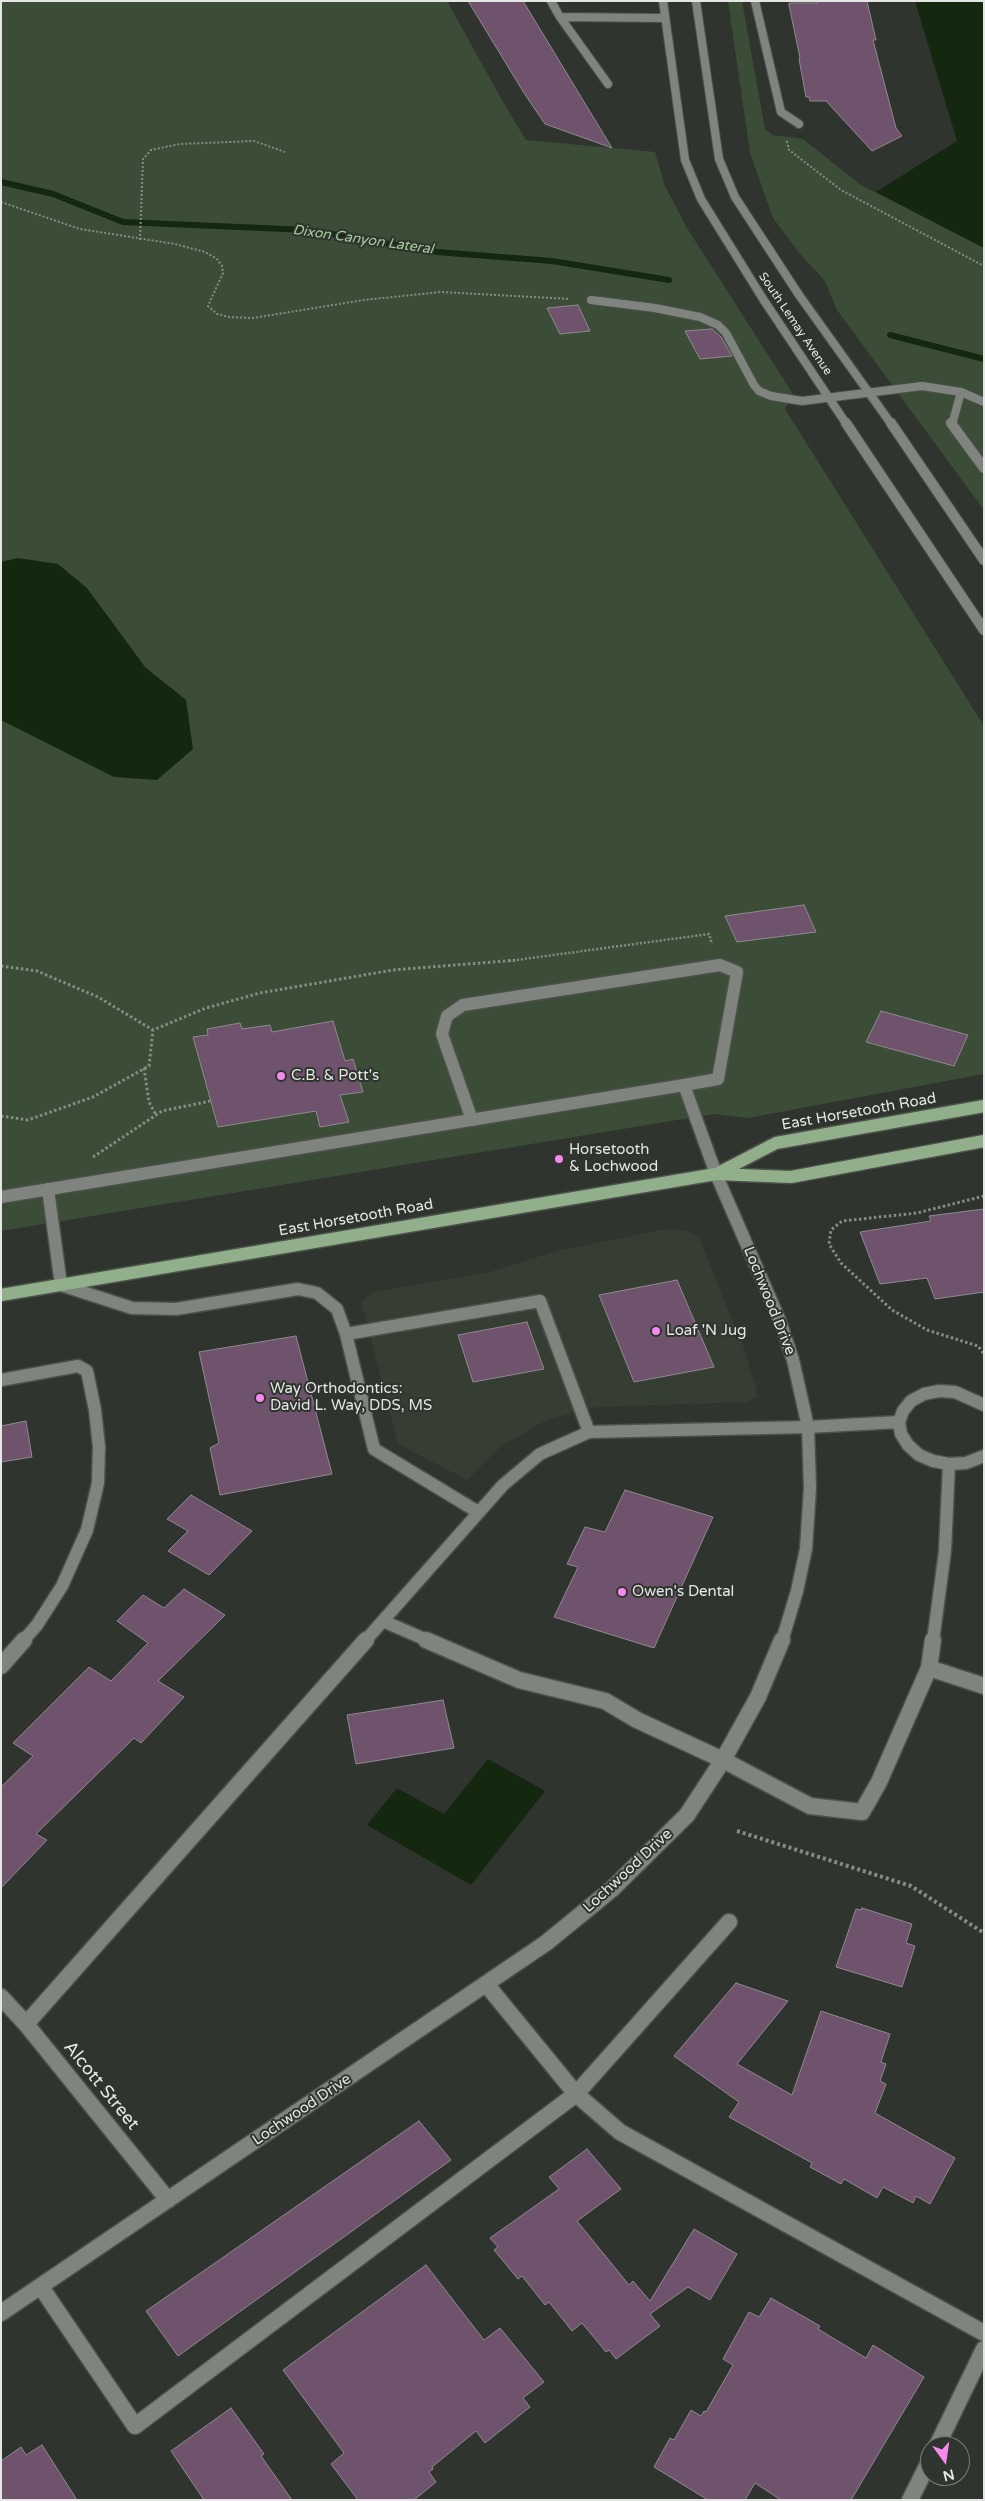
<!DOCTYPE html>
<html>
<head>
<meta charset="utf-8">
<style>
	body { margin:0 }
	#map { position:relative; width:985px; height:2501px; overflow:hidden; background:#2f342e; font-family:"Varela Round",sans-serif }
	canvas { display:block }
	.frame { position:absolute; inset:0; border:2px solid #e4e7e4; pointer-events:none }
	.north { position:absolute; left:920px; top:2436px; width:50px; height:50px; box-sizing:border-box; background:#2f342e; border:1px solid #777c77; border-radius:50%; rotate:166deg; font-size:14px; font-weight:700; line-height:20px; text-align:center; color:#e4e7e4 }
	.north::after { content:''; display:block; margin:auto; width:18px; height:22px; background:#f589ee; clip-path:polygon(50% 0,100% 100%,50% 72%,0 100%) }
</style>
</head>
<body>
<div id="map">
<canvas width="985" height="2501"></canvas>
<div class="frame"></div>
<div class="north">N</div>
</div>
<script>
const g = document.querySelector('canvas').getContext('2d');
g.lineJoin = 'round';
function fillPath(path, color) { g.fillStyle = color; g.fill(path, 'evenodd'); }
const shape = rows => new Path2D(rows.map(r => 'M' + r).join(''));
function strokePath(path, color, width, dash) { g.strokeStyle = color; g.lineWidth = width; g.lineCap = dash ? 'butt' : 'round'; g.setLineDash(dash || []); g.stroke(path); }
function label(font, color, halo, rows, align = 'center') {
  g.font = font + ' "Varela Round",sans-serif'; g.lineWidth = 4; g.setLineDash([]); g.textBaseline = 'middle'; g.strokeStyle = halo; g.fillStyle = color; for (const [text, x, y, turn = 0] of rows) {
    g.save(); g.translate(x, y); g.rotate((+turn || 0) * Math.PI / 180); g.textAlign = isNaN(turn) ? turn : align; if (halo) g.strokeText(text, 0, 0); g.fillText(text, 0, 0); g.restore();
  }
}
const built = shape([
	[666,1229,688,1231,699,1238,744,1348,758,1396,747,1402,597,1407,548,1419,500,1447,467,1480,398,1444,361,1301,374,1292,490,1272,557,1251]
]);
const green = shape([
	[1,1,447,1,502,100,526,140,655,152,665,186,687,228,793,394,785,409,984,726,984,1074,748,1118,714,1114,1,1231],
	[728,1,742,1,765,129,773,135,803,139,861,185,984,248,984,510,837,310,825,281,800,254,773,218,750,153]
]);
const water = shape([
	[915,1,984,1,984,248,876,192,957,141],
	[18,558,58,564,87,588,145,667,186,700,193,749,157,780,114,777,1,720,1,562],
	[488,1759,545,1791,471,1885,367,1825,397,1788,444,1814]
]);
const stream = shape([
	[1,182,53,194,123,222,308,230,437,252,552,261,669,280],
	[890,335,984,359]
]);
const building = shape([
	[468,1,523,1,612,148,545,124,524,93,468,1],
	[817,1,867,1,876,40,873,40,896,128,902,136,872,151,826,101,810,101,809,97,806,97,799,59,800,58,789,5,789,3,818,3,817,1],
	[578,305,590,331,560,334,547,308,578,305],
	[712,329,721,337,732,356,700,359,685,331,712,329],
	[804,905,816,932,737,942,725,916,804,905],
	[881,1011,968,1035,954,1066,866,1042,881,1011],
	[333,1021,345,1061,353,1059,363,1092,340,1095,349,1122,320,1127,316,1111,218,1127,193,1037,208,1035,207,1029,240,1023,242,1029,270,1025,272,1032,333,1021],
	[984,1209,984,1292,935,1299,927,1278,880,1284,860,1232,931,1221,929,1216,984,1209],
	[677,1280,714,1367,634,1382,599,1295,677,1280],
	[527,1322,544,1369,473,1382,458,1335,527,1322],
	[296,1336,332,1474,220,1495,210,1448,219,1443,199,1352,296,1336],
	[26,1421,32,1457,1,1462,1,1426,26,1421],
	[625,1490,713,1517,654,1648,554,1617,578,1567,567,1564,585,1527,605,1532,625,1490],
	[191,1495,252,1531,209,1575,168,1551,188,1531,167,1519,191,1495],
	[184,1589,225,1615,158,1681,184,1697,141,1743,134,1738,36,1834,47,1840,1,1888,1,1787,33,1756,13,1743,89,1667,111,1681,148,1643,117,1621,143,1595,164,1608,184,1589],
	[443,1700,454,1748,356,1764,347,1715,443,1700],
	[862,1908,912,1924,906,1943,915,1946,902,1987,836,1967,856,1909,861,1910,862,1908],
	[736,1983,788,2001,737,2064,792,2095,821,2011,890,2034,881,2062,886,2064,880,2081,886,2084,875,2113,955,2158,930,2204,916,2196,913,2203,883,2187,877,2198,844,2179,841,2184,810,2167,812,2163,729,2117,739,2102,674,2056,736,1983],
	[419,2121,451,2160,178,2356,146,2311,419,2121],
	[587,2149,621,2189,577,2221,629,2285,633,2281,650,2301,694,2229,737,2254,710,2300,688,2287,650,2314,660,2326,616,2359,609,2350,606,2352,582,2323,572,2331,549,2302,545,2305,522,2276,518,2279,494,2250,498,2247,490,2238,559,2189,549,2177,587,2149],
	[426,2265,484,2340,500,2328,544,2382,523,2398,530,2407,485,2443,476,2431,432,2467,433,2469,429,2472,436,2482,414,2500,358,2500,331,2464,344,2453,283,2370,426,2265],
	[771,2298,820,2326,818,2329,866,2358,873,2345,924,2377,851,2500,781,2500,755,2483,745,2500,708,2500,654,2467,670,2438,674,2440,691,2410,701,2416,704,2411,706,2412,733,2365,723,2359,749,2312,759,2317,771,2298],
	[231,2408,264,2454,261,2456,292,2500,204,2500,171,2451,231,2408],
	[42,2445,77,2500,1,2500,1,2461,21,2447,26,2455,42,2445]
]);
const pathFar3 = shape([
	[787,141,789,150,841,190,984,266],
	[1,202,80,229,175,244,205,252,217,259,222,266,223,273,208,306,217,314,229,317,253,318,364,300,441,292,570,299],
	[140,240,143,159,151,150,180,144,254,141,285,152]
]);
const pathFar2 = shape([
	[509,961,709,934,712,944]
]);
const pathFar1 = shape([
	[1,966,37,971,98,997,153,1030],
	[144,1068,149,1102,156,1115],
	[1,1116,28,1120,93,1097,149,1066,153,1030,206,1008,260,993,393,970,518,960],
	[93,1157,162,1111,210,1101],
	[984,1196,917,1213,842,1221,831,1230,829,1244,841,1263,892,1310,927,1330,978,1346,984,1354]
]);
const path = shape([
	[737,1831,911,1886,984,1933]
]);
const serviceFar3 = shape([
	[591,300,655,308,700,317,718,325,726,333,754,385,759,391,771,396,802,401,922,386,961,392,984,402],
	[952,425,961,392]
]);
const serviceFar2 = shape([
	[951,423,984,468]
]);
const serviceFar1 = shape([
	[472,1120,442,1034,447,1016,463,1005,720,965,737,972,718,1079,684,1085],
	[48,1189,61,1285,132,1308,176,1309,298,1289,317,1293,337,1309,346,1334,374,1449,478,1512],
	[1,1197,684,1085,716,1174],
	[346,1334,540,1301,589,1432],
	[984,1405,955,1392,939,1391,924,1394,911,1401,903,1411,899,1422,901,1434,908,1445,919,1455,933,1461,949,1464,966,1463,984,1456],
	[383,1621,429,1641],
	[365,1641,503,1485,540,1454,589,1432,808,1427,899,1422],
	[933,1641,945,1551,949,1464]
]);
const service = shape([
	[426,1640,519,1680,605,1701,637,1720,723,1760,810,1806,862,1812,879,1782,929,1668,933,1640],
	[929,1668,984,1686],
	[486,1984,576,2094,620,2132,984,2333],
	[26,2024,366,1640],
	[41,2287,135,2426,576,2094,729,1922],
	[937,2446,984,2349],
	[910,2500,930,2460]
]);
const minorFar2 = shape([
	[551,1,560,17,664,18],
	[755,1,781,112,799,124],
	[560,17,608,84]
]);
const minorFar1 = shape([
	[716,1174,780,1321,793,1360,808,1427,810,1488,806,1549,797,1591,782,1641],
	[1,1380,78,1366,87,1371,95,1410,99,1447,98,1483,87,1530,62,1586,37,1625,23,1641]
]);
const minor = shape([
	[1,1666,24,1640],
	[1,1997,26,2024,168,2200],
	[1,2313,546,1943,612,1889,687,1815,723,1760,758,1697,782,1640]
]);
const secondaryFar1 = shape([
	[663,1,685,160,701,199,763,299,847,425],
	[696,1,719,159,735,197,799,295,892,425]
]);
const secondary = shape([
	[846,423,984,630],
	[891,423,984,560]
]);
const primary = shape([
	[718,1173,776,1143,984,1106],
	[1,1295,716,1174,791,1177,984,1141]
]);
const markers = [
	[281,1076,5,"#f589ee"],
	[559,1159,5,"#f589ee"],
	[656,1331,5,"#f589ee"],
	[260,1398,5,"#f589ee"],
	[622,1592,5,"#f589ee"]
];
const farStreetnames = [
	["South Lemay Avenue",795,324,56]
];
const farWaternames = [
	["Dixon Canyon Lateral",363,240,8]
];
const poiNames = [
	["C.B. & Pott's",291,1076],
	["Horsetooth",569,1150],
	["& Lochwood",569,1167],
	["Loaf 'N Jug",666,1331],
	["Way Orthodontics:",270,1389],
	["David L. Way, DDS, MS",270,1406],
	["Owen's Dental",632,1592]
];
const streetNames = [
	["East Horsetooth Road",859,1112,-10],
	["East Horsetooth Road",356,1218,-10],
	["Lochwood Drive",769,1301,68],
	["Lochwood Drive",628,1871,-43],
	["Lochwood Drive",302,2110,-34]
];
const nearStreetnames = [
	["Alcott Street",101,2086,51]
];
fillPath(built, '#363e34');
fillPath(green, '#3b4d37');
fillPath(water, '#13280e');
strokePath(stream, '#13280e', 6);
fillPath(building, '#6f536c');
strokePath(building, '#8f898f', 1);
strokePath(serviceFar3, '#4d514c', 10);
strokePath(serviceFar2, '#4d514c', 12);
strokePath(serviceFar1, '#4d514c', 15);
strokePath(service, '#4d514c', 19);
strokePath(minorFar2, '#4d514c', 10);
strokePath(minorFar1, '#4d514c', 15);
strokePath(minor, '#4d514c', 19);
strokePath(secondaryFar1, '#4d514c', 10);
strokePath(secondary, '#4d514c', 12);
strokePath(primary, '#4d514c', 15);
strokePath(pathFar3, '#878b86', 2, [2, 2]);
strokePath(pathFar2, '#878b86', 2.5, [2, 2]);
strokePath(pathFar1, '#878b86', 3, [2.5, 2.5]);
strokePath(path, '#878b86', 4, [3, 3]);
strokePath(serviceFar3, '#7f847e', 8);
strokePath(serviceFar2, '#7f847e', 10);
strokePath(serviceFar1, '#7f847e', 12);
strokePath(service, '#7f847e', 16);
strokePath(minorFar2, '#7f847e', 8);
strokePath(minorFar1, '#7f847e', 12);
strokePath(minor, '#7f847e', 16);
strokePath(secondaryFar1, '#7f847e', 8);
strokePath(secondary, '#7f847e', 10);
strokePath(primary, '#91af8a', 12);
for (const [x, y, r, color] of markers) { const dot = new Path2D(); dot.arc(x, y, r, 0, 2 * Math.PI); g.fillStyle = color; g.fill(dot); strokePath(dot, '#2f342e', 2); }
label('12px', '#e4e7e4', '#2f342e', farStreetnames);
label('italic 14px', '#a2cc99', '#2f342e', farWaternames);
label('15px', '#e4e7e4', '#2f342e', poiNames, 'left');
label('15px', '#e4e7e4', '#2f342e', streetNames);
label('18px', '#e4e7e4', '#2f342e', nearStreetnames);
</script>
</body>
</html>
